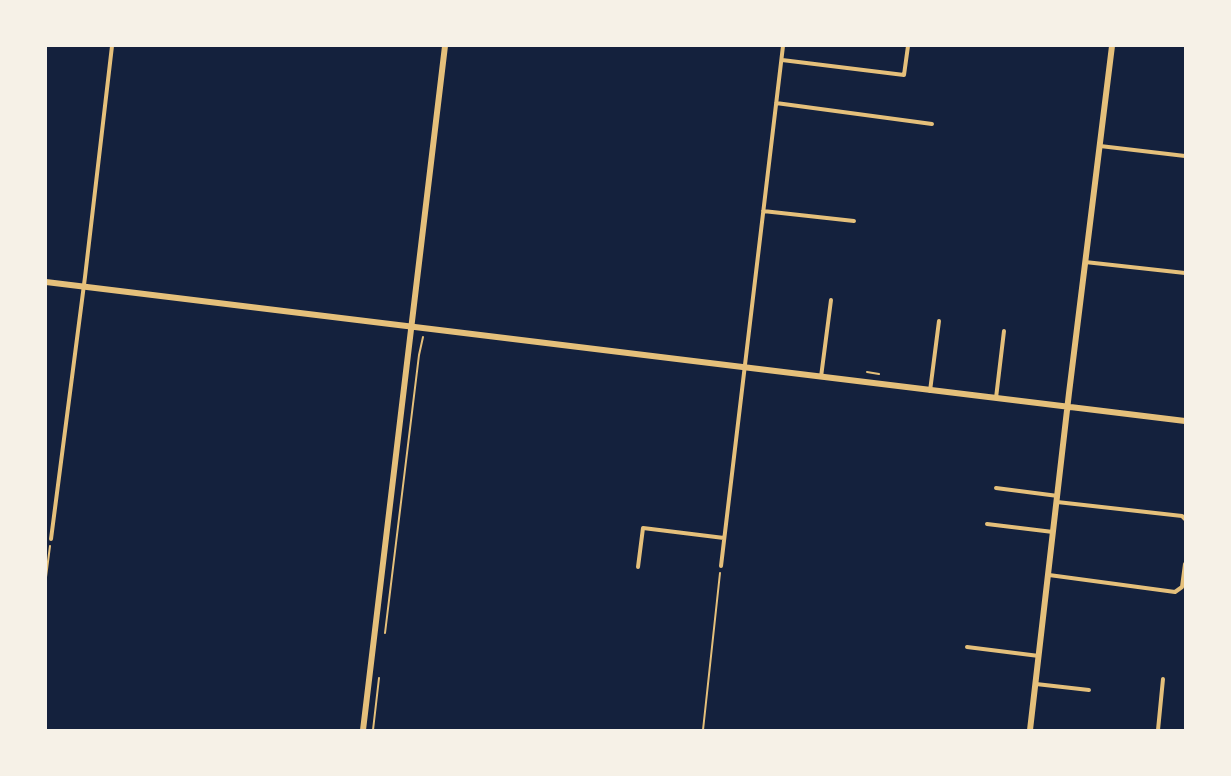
<!DOCTYPE html>
<html>
<head>
<meta charset="utf-8">
<style>
	body { margin:0 }
	#map { position:relative; width:1231px; height:776px; overflow:hidden; background:#14213d; font-family:"Varela Round",sans-serif }
	canvas { display:block }
	.frame { position:absolute; inset:0; border:47px solid #f6f1e7; pointer-events:none }
</style>
</head>
<body>
<div id="map">
<canvas width="1231" height="776"></canvas>
<div class="frame"></div>
</div>
<script>
const g = document.querySelector('canvas').getContext('2d');
g.lineJoin = 'round';
const shape = rows => new Path2D(rows.map(r => 'M' + r).join(''));
function strokePath(path, color, width, dash) { g.strokeStyle = color; g.lineWidth = width; g.lineCap = dash ? 'butt' : 'round'; g.setLineDash(dash || []); g.stroke(path); }
const path = shape([
	[867,372,879,374],
	[46,577,50,546],
	[385,633,419,355,423,337],
	[373,730,379,678],
	[703,730,720,573]
]);
const minor = shape([
	[782,60,904,75,908,46],
	[776,103,932,124],
	[1100,146,1185,156],
	[763,211,854,221],
	[1085,262,1185,273],
	[821,377,831,300],
	[930,391,939,321],
	[996,398,1004,331],
	[996,488,1058,496],
	[1057,502,1182,516,1185,519],
	[987,524,1053,532],
	[51,539,85,277,112,46],
	[721,566,783,46],
	[638,567,643,528,724,538],
	[1049,575,1175,592,1182,587,1185,564],
	[967,647,1039,656],
	[1036,684,1089,690],
	[1158,730,1163,679]
]);
const tertiary = shape([
	[46,282,1185,421],
	[363,730,445,46],
	[1030,730,1069,393,1112,46]
]);
strokePath(path, '#e5c07b', 2);
strokePath(minor, '#e5c07b', 4);
strokePath(tertiary, '#e5c07b', 6);
</script>
</body>
</html>
